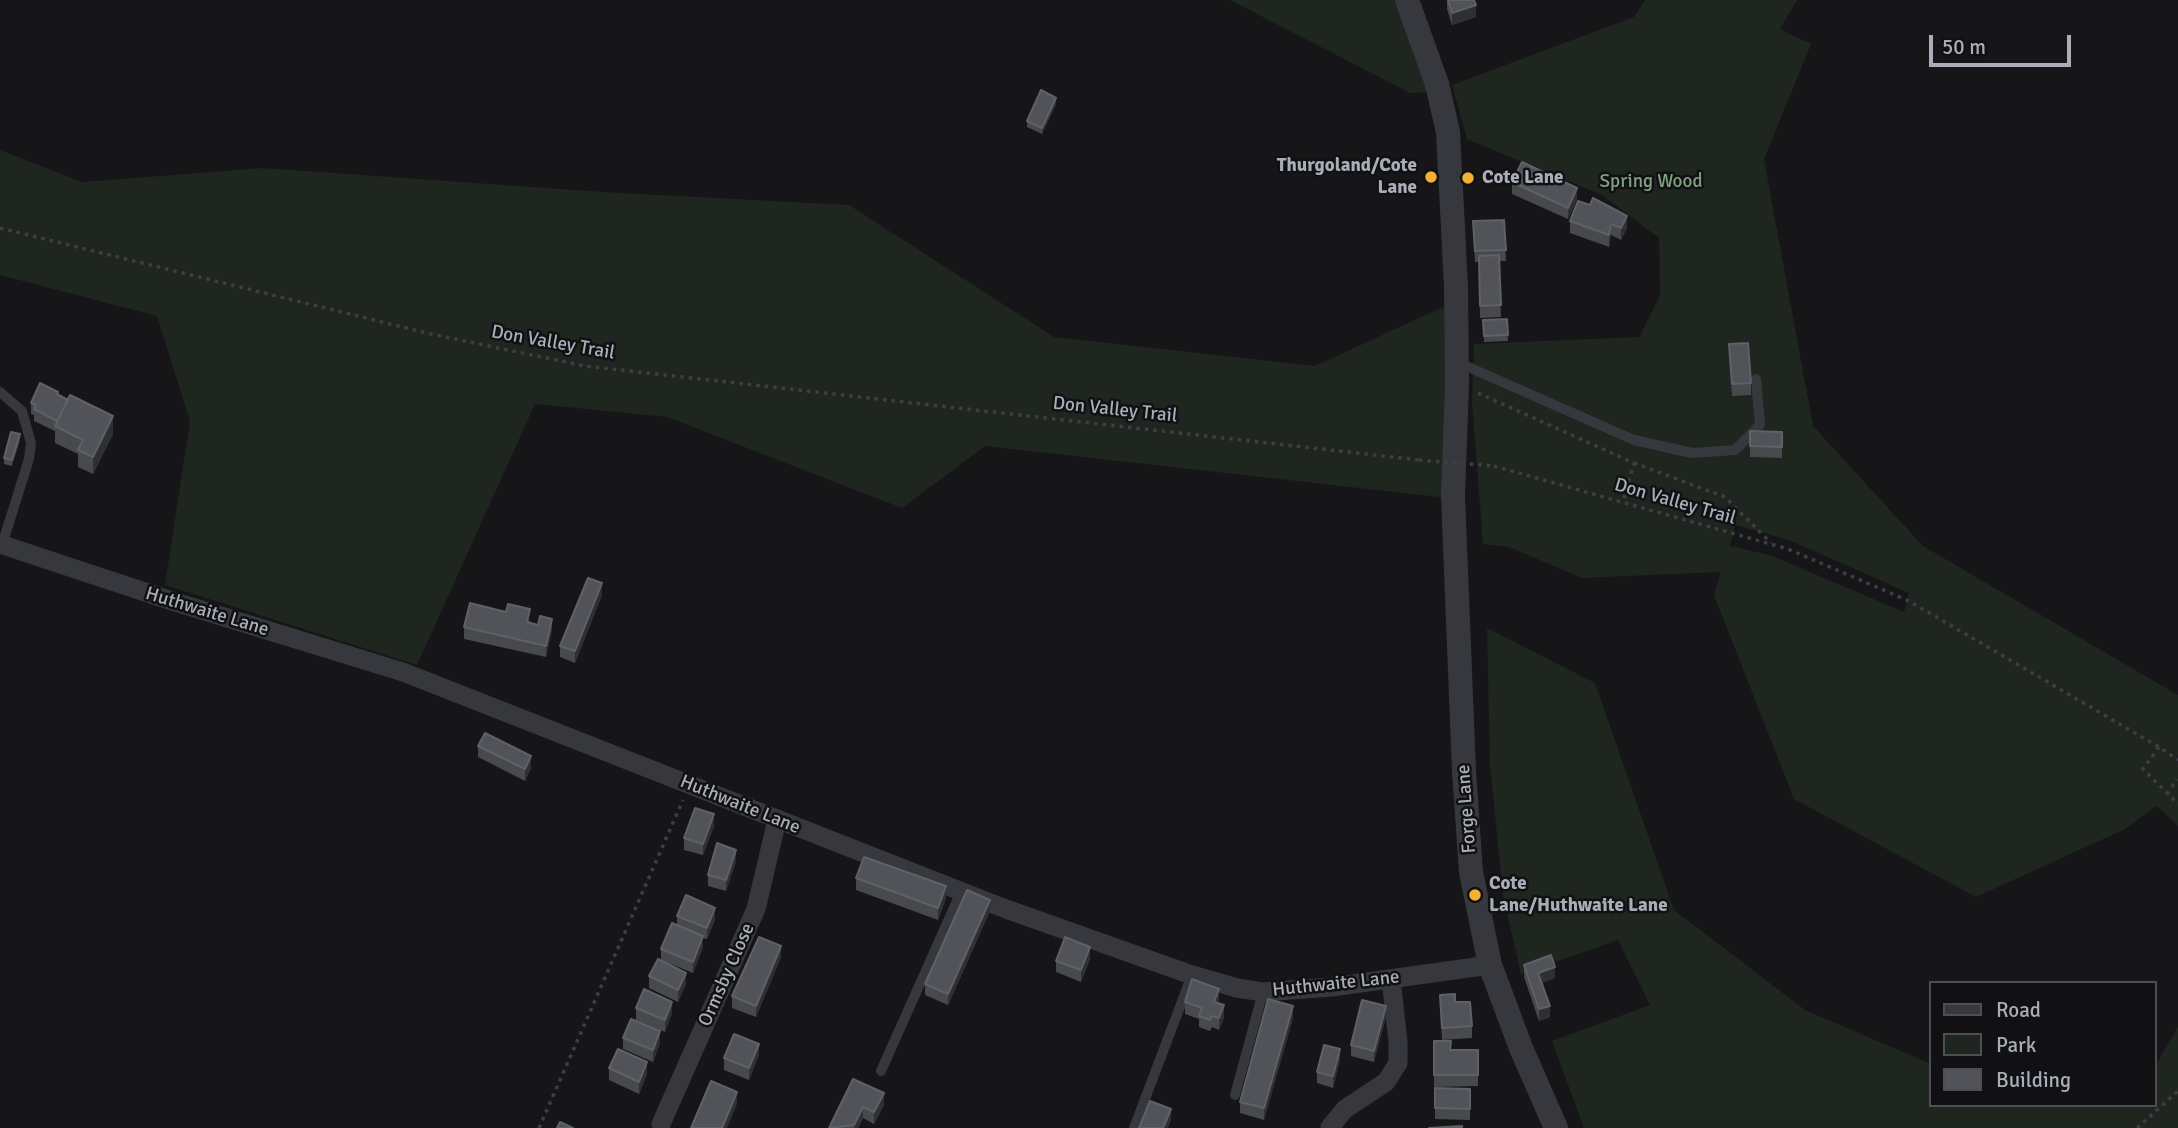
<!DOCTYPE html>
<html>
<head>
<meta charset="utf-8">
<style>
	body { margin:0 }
	#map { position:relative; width:2178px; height:1128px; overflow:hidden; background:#161618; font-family:Signika,sans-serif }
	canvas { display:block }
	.legend { position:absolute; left:1929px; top:981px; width:228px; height:126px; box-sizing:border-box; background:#111113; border:2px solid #4d4f55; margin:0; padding:9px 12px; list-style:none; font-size:21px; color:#a8adb8 }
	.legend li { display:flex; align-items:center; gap:14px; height:35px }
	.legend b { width:35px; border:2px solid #4d4f55 }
	.scale { position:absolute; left:1929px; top:35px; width:142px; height:32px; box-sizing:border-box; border:4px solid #a8adb8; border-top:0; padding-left:9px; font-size:21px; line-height:24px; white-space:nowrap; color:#a8adb8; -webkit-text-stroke:5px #111113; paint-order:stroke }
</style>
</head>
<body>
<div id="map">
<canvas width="2178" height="1128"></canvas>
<ul class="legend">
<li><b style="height:9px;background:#37383d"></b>Road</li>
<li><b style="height:19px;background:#1e261f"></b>Park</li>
<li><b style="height:19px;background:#525359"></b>Building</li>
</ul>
<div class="scale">50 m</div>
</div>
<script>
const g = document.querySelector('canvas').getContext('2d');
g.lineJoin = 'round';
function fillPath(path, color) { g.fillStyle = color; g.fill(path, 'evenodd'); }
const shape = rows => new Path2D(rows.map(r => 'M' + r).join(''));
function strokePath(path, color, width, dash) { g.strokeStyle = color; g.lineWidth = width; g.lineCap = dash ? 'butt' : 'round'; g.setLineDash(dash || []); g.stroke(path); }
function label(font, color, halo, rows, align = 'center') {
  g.font = font + ' Signika,sans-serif'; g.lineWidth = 5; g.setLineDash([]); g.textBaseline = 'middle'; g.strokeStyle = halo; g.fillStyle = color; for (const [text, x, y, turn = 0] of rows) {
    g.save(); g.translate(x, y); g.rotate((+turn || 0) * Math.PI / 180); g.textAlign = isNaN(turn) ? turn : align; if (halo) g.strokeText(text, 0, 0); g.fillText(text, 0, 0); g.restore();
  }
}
const green = shape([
	[1230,0,1398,0,1429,92,1410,93],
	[1645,0,1797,0,1780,29,1811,44,1764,159,1813,426,1923,546,2178,695,2178,826,2157,806,2123,830,1976,897,1794,799,1714,595,1721,572,1582,578,1509,547,1483,544,1472,402,1474,344,1639,337,1660,296,1659,238,1602,195,1467,139,1452,85,1634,17],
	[1735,525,1789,540,1909,593,1904,612,1770,555,1730,546],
	[0,150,82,182,263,168,603,192,849,205,1054,337,1315,366,1445,306,1448,498,985,446,902,508,667,417,535,404,417,665,165,585,190,421,157,316,0,275],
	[1487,628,1595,683,1674,910,1805,1010,1931,1064,1931,1105,2155,1105,2155,1066,2178,1027,2178,1128,1584,1128,1552,1041,1650,1005,1618,940,1521,974,1503,895,1490,765]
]);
const path = shape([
	[0,228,431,334,585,366,1419,460],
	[1478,393,1634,463,1623,502],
	[1634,463,1725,497,1771,543],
	[1494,466,1788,549,1909,601,2159,747,2178,760],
	[2159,747,2143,769,2178,804],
	[2167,794,2177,779],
	[539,1128,683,800],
	[2137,1128,2178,1091]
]);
const service = shape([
	[1457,362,1634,440,1692,453,1735,450,1760,425,1756,379],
	[0,392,22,411,31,443,29,459,2,545],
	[881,1071,961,892],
	[1235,1095,1263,992],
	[1134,1128,1192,975]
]);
const minor = shape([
	[0,544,172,601,403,672,1006,909,1192,975,1237,988,1263,992,1332,987,1490,965],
	[661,1124,756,909,777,820],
	[1330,1127,1345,1109,1386,1082,1398,1063,1398,1042,1391,979]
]);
const tertiary = shape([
	[1407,0,1437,84,1448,132,1456,286,1457,384,1453,496,1464,771,1471,872,1490,965,1521,1048,1556,1128]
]);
const pathBridge = shape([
	[1419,460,1494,466]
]);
const wall = shape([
	[1447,0,1474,0,1476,17,1452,25,1447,9],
	[1056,104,1042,134,1027,127,1027,121],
	[1512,182,1577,199,1568,219,1512,194],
	[1578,201,1627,228,1621,240,1611,235,1609,247,1570,233,1570,221],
	[1504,220,1506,261,1499,261,1501,317,1480,318,1479,262,1475,262,1473,232],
	[1507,319,1508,341,1484,342,1483,320],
	[1729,344,1751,383,1751,395,1732,396],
	[58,395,113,434,93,474,78,467,78,454,55,443,55,431,34,421,34,415,31,414,31,403],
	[1750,431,1782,432,1782,458,1750,457],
	[20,440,12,466,4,464,4,458],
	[602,595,575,663,560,657,560,646],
	[530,620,529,623,552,630,546,657,464,639,464,627],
	[478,746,531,768,525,781,478,757],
	[714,826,703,855,684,850,684,838],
	[736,861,726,891,708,886,708,875],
	[856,878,946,898,938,920,856,890],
	[990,911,948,1005,925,995,925,984],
	[677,916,715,920,707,939,703,938,703,947,693,973,661,960,661,949,677,925],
	[781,957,756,1017,732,1008,732,996],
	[1090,959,1081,982,1056,972,1056,961],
	[1524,965,1555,978,1542,983,1550,1017,1539,1021,1524,977],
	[649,976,686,984,678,1002,649,988],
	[1440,995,1472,1026,1472,1038,1442,1040],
	[1219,1000,1218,1003,1224,1017,1219,1030,1212,1027,1210,1031,1199,1027,1199,1019,1185,1014,1185,1002],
	[636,1008,672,1013,665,1032,636,1020],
	[1386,1017,1374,1062,1351,1056,1351,1045],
	[1293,1018,1264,1120,1240,1113,1240,1102],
	[623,1038,660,1043,653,1062,623,1049],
	[1434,1041,1451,1050,1478,1050,1478,1086,1434,1087],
	[759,1055,749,1080,724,1070,724,1058],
	[1340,1060,1333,1088,1317,1083,1317,1072],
	[609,1068,647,1074,639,1094,609,1080],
	[853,1079,884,1105,874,1124,863,1118,858,1128,829,1128],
	[1435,1088,1470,1089,1470,1120,1435,1119]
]);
const shadedWall = shape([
	[1476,5,1476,17,1452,25,1452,13],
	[1056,98,1056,104,1042,134,1042,128],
	[1577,188,1577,199,1568,219,1568,208],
	[1627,216,1627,228,1621,240,1621,228],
	[1611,224,1611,235,1609,247,1609,235],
	[113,416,113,434,93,474,93,457],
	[20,434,20,440,12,466,12,460],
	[602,583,602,595,575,663,575,651],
	[552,619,552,630,546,657,546,646],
	[531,756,531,768,525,781,525,769],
	[714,814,714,826,703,855,703,844],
	[736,850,736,861,726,891,726,880],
	[946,886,946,898,938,920,938,908],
	[990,900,990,911,948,1005,948,994],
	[715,908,715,920,707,939,707,928],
	[703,936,703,947,693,973,693,962],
	[781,946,781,957,756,1017,756,1006],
	[1090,947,1090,959,1081,982,1081,970],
	[1555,967,1555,978,1538,984,1538,973],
	[686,973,686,984,678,1002,678,990],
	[1219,989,1219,1000,1214,1013,1214,1002],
	[672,1002,672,1013,665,1032,665,1020],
	[1224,1005,1224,1017,1219,1030,1219,1018],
	[1293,1006,1293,1018,1264,1120,1264,1108],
	[1386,1006,1386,1017,1374,1062,1374,1051],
	[1550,1006,1550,1017,1539,1021,1539,1009],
	[660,1031,660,1043,653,1062,653,1050],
	[759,1044,759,1055,749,1080,749,1068],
	[1340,1049,1340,1060,1333,1088,1333,1076],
	[647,1062,647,1074,639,1094,639,1082],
	[737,1092,737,1104,727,1128,722,1128],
	[884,1093,884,1105,874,1124,874,1112],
	[863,1107,863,1118,858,1128,854,1128,854,1125],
	[1171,1109,1171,1121,1168,1128,1163,1128]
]);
const building = shape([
	[1448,0,1474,0,1476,5,1452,13,1448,0],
	[1041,90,1056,98,1042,128,1027,121,1041,90],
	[1522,162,1577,188,1568,208,1512,182,1522,162],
	[1593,198,1627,216,1621,228,1611,224,1609,235,1570,221,1578,201,1590,205,1593,198],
	[1504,220,1506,250,1475,251,1473,221,1504,220],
	[1499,255,1501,305,1480,306,1479,256,1499,255],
	[1507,319,1508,335,1484,336,1483,320,1507,319],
	[1748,343,1751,383,1732,384,1729,344,1748,343],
	[40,383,58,392,57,394,68,400,57,421,34,409,36,405,31,403,40,383],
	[70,395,113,416,93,457,78,450,83,440,55,426,70,395],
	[1750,431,1782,432,1782,447,1750,446,1750,431],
	[11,432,20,434,12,460,4,458,11,432],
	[588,578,602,583,575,651,560,646,588,578],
	[470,603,506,612,508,604,530,609,527,622,538,625,540,616,552,619,546,646,464,627,470,603],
	[485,733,531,756,525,769,478,746,485,733],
	[695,808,714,814,703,844,684,838,695,808],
	[717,843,736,850,726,880,708,875,717,843],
	[864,857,946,886,938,908,856,878,864,857],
	[967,890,990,900,948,994,925,984,967,890],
	[686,895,715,908,707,928,677,916,686,895],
	[672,923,703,936,693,962,661,949,672,923],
	[759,937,781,946,756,1006,732,996,759,937],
	[1065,937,1090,947,1081,970,1056,961,1065,937],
	[1551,955,1555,967,1538,973,1550,1006,1539,1009,1524,965,1551,955],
	[658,959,686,973,678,990,649,976,658,959],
	[1192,979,1219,989,1214,1002,1224,1005,1219,1018,1212,1016,1210,1020,1199,1016,1202,1008,1185,1002,1192,979],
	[644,989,672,1002,665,1020,636,1008,644,989],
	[1455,994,1455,1002,1470,1002,1472,1026,1442,1028,1440,995,1455,994],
	[1268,999,1293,1006,1264,1108,1240,1102,1268,999],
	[1362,1000,1386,1006,1374,1051,1351,1045,1362,1000],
	[631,1019,660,1031,653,1050,623,1038,631,1019],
	[734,1034,759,1044,749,1068,724,1058,734,1034],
	[1434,1041,1451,1041,1450,1050,1478,1050,1478,1075,1434,1075,1434,1041],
	[1324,1045,1340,1049,1333,1076,1317,1072,1324,1045],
	[618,1049,647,1062,639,1082,609,1068,618,1049],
	[853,1079,884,1093,874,1112,863,1107,854,1125,829,1128,853,1079],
	[711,1081,737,1092,722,1128,691,1128,711,1081],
	[1435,1088,1470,1089,1470,1109,1435,1108,1435,1088],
	[1150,1101,1171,1109,1163,1128,1139,1128,1150,1101],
	[560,1122,573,1128,557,1128,560,1122],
	[1462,1126,1462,1128,1429,1128,1462,1126]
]);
const markers = [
	[1431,177,7,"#f2b134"],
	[1468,178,7,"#f2b134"],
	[1475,895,7,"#f2b134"]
];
const poiNames = [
	["Thurgoland/Cote",1417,166,"right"],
	["Lane",1417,188,"right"],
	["Cote Lane",1482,178],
	["Cote",1489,884],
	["Lane/Huthwaite Lane",1489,906]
];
const parkNames = [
	["Spring Wood",1651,182]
];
const streetNames = [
	["Don Valley Trail",553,343,10],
	["Don Valley Trail",1115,410,6],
	["Don Valley Trail",1675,502,16],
	["Huthwaite Lane",207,612,17],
	["Huthwaite Lane",740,805,22],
	["Forge Lane",1467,809,-94],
	["Ormsby Close",727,975,-66],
	["Huthwaite Lane",1336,984,-6]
];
fillPath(green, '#1e261f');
strokePath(path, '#3d3f44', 3.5, [3.5, 5]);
strokePath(service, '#37383d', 10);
strokePath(minor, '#37383d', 19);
strokePath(tertiary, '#37383d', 24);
strokePath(pathBridge, '#3d3f44', 3.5, [3.5, 5]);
fillPath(wall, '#47494d');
fillPath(shadedWall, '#2f3033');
fillPath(building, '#525359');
strokePath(building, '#5f6168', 2);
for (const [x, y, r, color] of markers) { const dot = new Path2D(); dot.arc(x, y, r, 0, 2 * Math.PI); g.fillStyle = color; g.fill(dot); strokePath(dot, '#111113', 2.5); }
label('bold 19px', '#a8adb8', '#111113', poiNames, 'left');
label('19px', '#7fa381', '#111113', parkNames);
label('19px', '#a8adb8', '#111113', streetNames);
</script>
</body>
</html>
